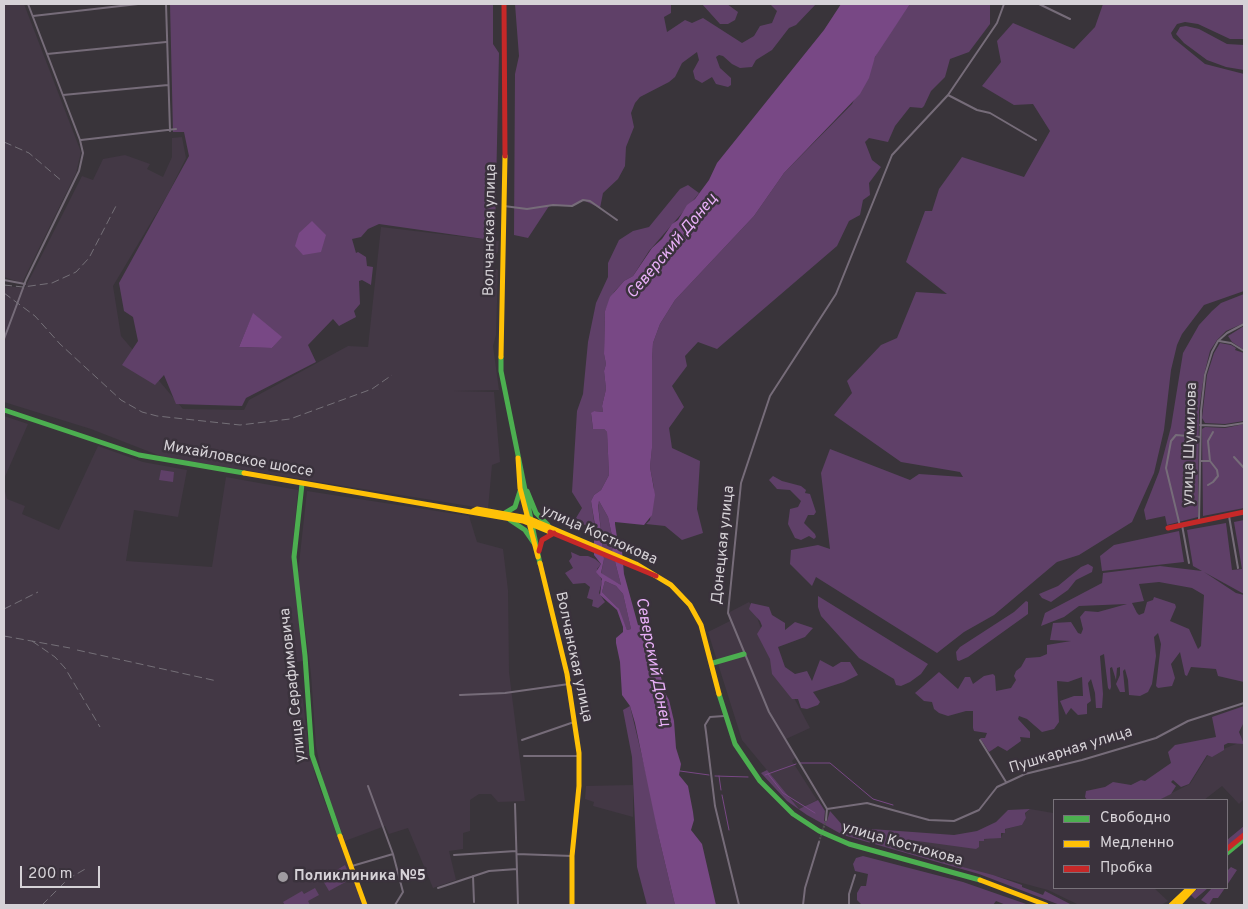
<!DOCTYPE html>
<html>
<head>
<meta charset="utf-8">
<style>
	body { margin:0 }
	#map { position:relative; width:1248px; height:909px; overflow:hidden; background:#39343a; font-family:Overpass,sans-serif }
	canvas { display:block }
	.frame { position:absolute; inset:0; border:5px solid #d6d2d7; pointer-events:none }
	.legend { position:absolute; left:1053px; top:799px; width:175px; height:90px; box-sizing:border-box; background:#3a323c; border:1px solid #78727a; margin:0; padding:6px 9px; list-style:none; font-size:15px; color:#d6d2d7 }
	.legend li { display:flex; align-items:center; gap:10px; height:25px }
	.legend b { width:25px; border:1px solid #78727a }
	.scale { position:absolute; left:20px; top:866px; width:80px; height:22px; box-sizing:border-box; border:2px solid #d6d2d7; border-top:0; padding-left:6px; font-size:15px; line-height:18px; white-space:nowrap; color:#d6d2d7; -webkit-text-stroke:4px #3a323c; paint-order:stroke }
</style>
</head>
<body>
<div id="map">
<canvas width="1248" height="909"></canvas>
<div class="frame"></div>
<ul class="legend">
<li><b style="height:6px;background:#4caf50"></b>Свободно</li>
<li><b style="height:6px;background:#ffc107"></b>Медленно</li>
<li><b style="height:6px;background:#c62828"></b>Пробка</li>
</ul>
<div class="scale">200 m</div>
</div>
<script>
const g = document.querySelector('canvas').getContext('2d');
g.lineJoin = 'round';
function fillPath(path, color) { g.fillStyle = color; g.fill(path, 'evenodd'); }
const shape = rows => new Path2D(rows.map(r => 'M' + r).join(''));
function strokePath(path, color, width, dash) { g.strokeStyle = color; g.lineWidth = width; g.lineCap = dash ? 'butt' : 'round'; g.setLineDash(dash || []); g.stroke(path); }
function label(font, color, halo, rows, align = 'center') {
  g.font = font + ' Overpass,sans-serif'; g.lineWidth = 5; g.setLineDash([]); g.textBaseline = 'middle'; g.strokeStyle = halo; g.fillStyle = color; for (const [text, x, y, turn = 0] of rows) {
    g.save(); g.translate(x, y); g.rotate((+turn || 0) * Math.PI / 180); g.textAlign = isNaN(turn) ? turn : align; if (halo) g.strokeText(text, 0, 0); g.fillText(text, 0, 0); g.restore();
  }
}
const built = shape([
	[4,4,24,4,81,152,76,173,22,283,4,277],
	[182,137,186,158,168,194,113,286,121,336,183,409,244,410,249,400,348,346,368,347,381,227,499,241,498,252,492,258,492,267,498,270,496,335,493,346,499,390,454,391,494,392,500,462,492,465,488,509,163,457,91,429,4,402,4,286,25,288,82,176,93,180,103,159,125,155,150,164,147,169,163,177,172,157,172,138],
	[4,416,28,424,4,479],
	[98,446,143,462,187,470,178,517,134,510,126,561,212,567,226,477,298,490,292,554,303,661,286,664,302,692,309,750,316,778,363,905,4,905,4,487,7,499,25,506,22,514,59,530],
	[307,491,469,516,477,542,503,549,508,590,509,672,525,801,498,802,491,794,479,794,470,800,470,831,463,833,463,849,449,851,456,880,433,888,408,828,389,834,385,826,345,841,323,782,316,746,311,674,298,573],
	[749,602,754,609,780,681,793,696,810,728,786,739,796,757,792,761,817,800,799,809,742,740,708,632,730,621,728,613],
	[1242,721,1244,721,1244,799,1239,804,1222,786,1204,800,1158,800,1190,784,1208,755,1236,744,1241,739],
	[633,785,633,817,593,806,594,802,585,799,586,786],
	[1030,809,1053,813,1054,815,1054,888,1154,888,1168,901,1161,905,1079,905,1048,890,895,849,896,843,903,838,979,840,1001,837,1006,829,1022,825,1026,818,1026,813]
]);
const green = shape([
	[170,4,493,4,493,44,499,53,495,233,484,239,379,224,368,229,361,237,352,239,356,253,358,252,366,257,367,266,373,267,371,285,362,280,359,281,360,304,354,311,356,317,339,326,333,319,308,345,316,362,246,398,242,406,176,404,164,375,155,385,122,365,138,341,133,317,124,311,119,283,189,156,184,132,173,132],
	[253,314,281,337,272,348,239,347],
	[515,4,671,4,671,13,664,17,667,32,685,20,692,23,703,18,742,43,754,36,760,26,772,23,777,11,770,4,816,4,796,25,789,28,772,50,756,60,752,67,740,68,732,64,723,56,719,55,716,57,720,68,731,78,731,85,728,87,716,84,712,77,702,83,695,79,693,71,699,60,697,52,682,63,675,77,669,82,640,97,635,103,631,113,634,127,626,147,625,166,618,179,603,193,600,208,583,200,572,206,549,206,528,238,514,235,515,74,519,56],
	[702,4,727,4,738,12,735,20,728,24,720,24],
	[910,4,990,4,990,24,969,52,950,59,945,77,931,91,924,106,922,108,910,107,895,126,888,142,869,138,865,142,872,160,881,167,869,183,870,195,863,200,860,215,849,221,837,246,717,349,698,342,685,356,687,366,672,386,684,407,669,428,672,448,700,461,697,509,703,533,682,540,665,526,646,524,650,520,654,488,650,467,652,448,652,360,653,343,660,324,675,300,754,216,784,173,852,104,879,49],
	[1103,4,1244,4,1244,39,1230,39,1198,24,1185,22,1177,24,1171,33,1173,38,1205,64,1244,74,1244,291,1204,305,1182,334,1177,345,1171,370,1164,430,1154,473,1132,522,1079,555,1057,562,994,615,964,632,937,653,816,577,812,586,790,564,791,550,818,545,830,549,821,473,830,449,910,480,919,474,963,477,960,472,901,462,834,415,852,393,847,381,881,345,897,338,916,292,947,294,906,262,925,211,932,211,939,189,962,157,1024,177,1050,131,1033,104,1014,105,982,86,1001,62,997,41,1013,23,1074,49,1095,27],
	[1186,26,1199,29,1227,44,1244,45,1244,70,1226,67,1207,60,1184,43,1176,34,1180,27],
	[688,185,699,193,696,197,649,251,633,276,624,281,614,292,605,311,604,354,606,364,604,371,606,389,602,406,603,412,594,411,591,414,593,429,604,429,607,432,609,475,601,490,594,495,591,501,596,534,576,518,582,508,572,492,577,411,583,394,588,342,596,303,608,277,608,263,619,240,633,231,649,227,680,189],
	[1244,294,1244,323,1226,331,1217,340,1210,351,1204,375,1199,411,1198,517,1167,525,1165,516,1146,520,1144,510,1159,472,1171,427,1183,353,1199,325,1212,311,1221,303],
	[1244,326,1244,350,1232,342,1228,336],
	[1220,343,1231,345,1236,348,1235,350,1244,353,1244,421,1225,424,1205,423,1202,418,1207,375,1214,353],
	[1244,424,1244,508,1203,516,1202,429,1205,427,1225,428],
	[161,470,174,472,173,482,159,480],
	[773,476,782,481,801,486,806,490,805,493,810,494,816,512,814,515,808,515,804,523,815,534,816,537,814,539,809,536,801,540,795,538,788,524,790,509,798,507,801,501,790,490,777,489,769,480],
	[599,501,608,517,614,545,612,550,621,585,601,574,604,559,598,503],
	[1244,520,1244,594,1204,572,1236,593,1244,595,1244,682,1218,676,1216,669,1191,667,1187,676,1185,675,1180,652,1171,664,1175,678,1172,686,1158,688,1156,686,1161,644,1158,633,1154,637,1156,656,1152,684,1148,692,1140,696,1129,695,1128,680,1125,669,1123,671,1125,692,1120,692,1116,684,1120,675,1120,667,1117,668,1116,680,1112,667,1110,668,1111,687,1110,690,1108,688,1104,654,1100,656,1103,694,1102,708,1096,708,1095,693,1091,679,1088,683,1091,701,1087,704,1087,714,1078,715,1071,708,1066,715,1060,701,1074,696,1083,696,1082,677,1068,682,1057,681,1059,722,1054,729,1042,732,1027,719,1019,716,1018,719,1030,732,1030,738,1020,737,1021,741,1007,751,998,746,989,752,980,738,985,738,987,733,974,731,973,728,973,711,966,711,948,716,939,713,934,709,932,702,924,701,915,693,939,672,958,689,965,677,970,677,973,684,984,676,993,674,995,676,996,691,1011,688,1016,680,1014,676,1016,671,1021,667,1026,658,1040,657,1047,654,1047,645,1071,641,1050,640,1053,623,1071,622,1078,633,1081,634,1083,629,1080,617,1085,611,1098,612,1127,604,1079,606,1064,617,1041,626,1045,613,1102,583,1103,573,1160,566,1202,571,1193,566,1187,530,1226,523,1232,570,1242,569,1234,522],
	[1159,582,1192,588,1204,595,1201,646,1198,649,1189,629,1170,621,1176,607,1175,604,1154,597,1153,600,1147,602,1144,613,1139,615,1137,613,1132,603,1144,601,1139,584],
	[1179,531,1184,562,1102,571,1100,556,1114,545],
	[571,552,580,556,588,556,595,559,601,564,597,569,602,581,599,593,605,602,598,608,592,606,593,600,587,598,590,587,585,583,573,584,565,573,573,568,569,561,572,557],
	[1088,564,1093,567,1092,572,1076,580,1068,590,1051,602,1042,598,1039,594,1058,586,1081,567],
	[605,581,616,586,623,594,631,629,627,630,617,607,602,592],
	[818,596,928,664,921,674,910,682,901,686,896,685,894,679,859,658,821,616,818,607],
	[1026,601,1028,602,1028,614,968,657,959,661,957,660,956,652,960,647,1014,612],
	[751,603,769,607,772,615,785,623,785,630,795,622,813,628,805,637,778,647,785,667,795,674,807,671,812,681,820,660,833,667,841,662,850,662,858,675,844,682,813,692,820,702,818,705,807,709,801,708,798,699,792,699,772,674,770,659,757,634,762,626,760,621,749,609],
	[630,706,652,798,659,838,675,905,647,905,637,867,632,757,623,710],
	[1244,706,1244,722,1239,732,1244,744,1228,743,1224,745,1224,750,1212,757,1207,755,1189,784,1181,787,1173,780,1171,782,1176,786,1171,794,1159,800,1087,800,1085,797,1086,791,1105,787,1113,782,1131,785,1141,780,1145,781,1171,763,1168,752,1175,745,1216,737,1212,717],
	[767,770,799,809,818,800,825,811,824,821,827,821,830,811,844,827,954,835,977,831,996,822,1008,810,1030,809,1025,813,1026,818,1022,825,1005,829,1005,833,1001,833,1001,838,984,839,984,841,979,841,979,847,976,849,910,840,896,844,895,849,993,875,1022,885,1022,887,1043,895,1045,891,1072,905,1060,905,979,874,843,835,807,815,787,801,761,773],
	[1244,826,1244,834,1227,847,1227,840],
	[863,856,963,882,1029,905,1006,905,996,901,993,905,862,905,857,900,857,893,861,886,866,886,868,874,855,871,853,864,856,858],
	[345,865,351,879,329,891,322,879],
	[1231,867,1237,870,1227,885,1227,871],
	[315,888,319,895,308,901,310,905,285,905,283,902,302,891,304,894],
	[1198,888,1208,888,1195,899,1191,895],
	[1212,888,1225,888,1218,898,1213,898,1209,905,1201,900]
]);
const water = shape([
	[841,4,910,4,875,57,869,78,860,94,784,173,754,216,675,300,660,324,653,343,652,360,652,448,650,467,655,495,652,515,644,525,615,522,615,524,618,544,622,551,624,574,638,625,649,628,653,639,664,691,669,700,674,721,676,748,681,764,679,775,688,786,693,812,694,820,691,830,702,844,716,905,675,905,659,838,635,723,630,706,622,695,620,662,616,643,616,638,623,632,623,627,617,610,600,595,602,579,596,572,601,564,594,555,594,541,597,537,591,501,594,495,601,490,609,475,607,432,604,429,593,429,591,413,594,411,603,412,602,406,606,389,604,371,606,364,604,354,605,311,610,297,624,281,633,276,652,248,662,239,672,224,678,220,687,205,695,199,709,180,717,163,824,30],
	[599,501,608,517,614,545,612,550,621,585,601,573,604,559,598,505],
	[605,581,616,586,623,594,631,629,627,630,619,609,602,592],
	[312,221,326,235,321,252,303,255,295,246,299,233],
	[253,313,282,337,272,348,239,347]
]);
const stream = shape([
	[800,763,830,763,873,799,893,805],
	[680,771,709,775],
	[768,774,783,793,815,813],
	[765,775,796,764],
	[715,776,748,777],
	[719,776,721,790],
	[722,795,729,830]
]);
const streetTunnel = shape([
	[819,842,826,820]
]);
const street = shape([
	[166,4,170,131],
	[1039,4,1070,19],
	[33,16,138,4],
	[47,54,166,42],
	[63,95,168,85],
	[948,95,977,110,990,113,1036,140],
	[81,140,176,129],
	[504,206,527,209,553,205,572,206,583,200,590,201,617,220],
	[4,280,25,284],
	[4,339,26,280,79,171,83,153,80,140,28,4],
	[1219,341,1231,343,1244,351],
	[1200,425,1225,426,1244,423],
	[1234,457,1244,468],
	[1200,461,1210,461],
	[1208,485,1213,482,1218,476,1217,470,1210,461,1208,441,1213,432],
	[1244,494,1244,498],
	[1229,516,1238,568],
	[1199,521,1201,411,1205,375,1212,352,1218,341,1227,333,1244,324],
	[1182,525,1189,563],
	[1180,526,1166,468,1171,441,1176,435,1200,437],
	[460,695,505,693,569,684],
	[724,716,710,717,705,725,706,732,715,806,739,905],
	[522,740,574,722],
	[980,740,1006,782],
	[524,756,579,756],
	[368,786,393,854,403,892,395,905],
	[515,804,518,905],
	[827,809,867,803,929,820,954,821,979,810,997,787,1025,774,1082,760,1156,738,1188,721,1244,703],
	[826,820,827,809,769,712,728,613,741,483,770,396,836,294,892,155,948,95,997,23,1004,4],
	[517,854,572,856],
	[454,855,516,851],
	[352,866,393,854],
	[473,876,474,902],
	[438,888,489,871,517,869],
	[803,905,805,888,819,842],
	[849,905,849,894,855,875]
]);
const fast = shape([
	[501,357,501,371,540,564],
	[4,410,139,455,244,473],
	[302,484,294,557,305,656,312,755,340,836],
	[527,491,536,513,548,525],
	[505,513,515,507,520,491],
	[510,520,525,530,534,543],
	[713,663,744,654],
	[719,694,735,744,760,781,793,814,819,831,849,844,980,880],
	[1227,853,1244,839]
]);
const slow = shape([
	[501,357,505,156],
	[518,458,520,488,538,557],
	[244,473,523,521,550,532],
	[473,511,477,509,528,518,636,564,671,585,690,605,701,625,719,694],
	[540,563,567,674,579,753,579,786,572,856,572,905],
	[340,836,365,905],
	[980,880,1046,905],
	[1171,905,1189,888],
	[1178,905,1194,888]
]);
const jam = shape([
	[504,4,505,156],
	[1168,528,1244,512],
	[550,532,656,576],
	[539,551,542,540,554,533],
	[1227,849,1244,835]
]);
const rail = shape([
	[4,142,29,153,63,182],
	[4,285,23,287,52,283,76,272,89,258,117,204],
	[4,293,35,316,60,344,121,400,142,412,157,416,240,425,290,419,372,389,392,375],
	[4,609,38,592],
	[4,636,70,648],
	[32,641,55,657,65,668,100,727],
	[77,650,217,681],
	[42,905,68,879,87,868]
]);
const markers = [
	[283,877,6,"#9f9ba0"]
];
const streetNames = [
	["Волчанская улица",491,230,-89],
	["улица Шумилова",1191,444,-88],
	["Михайловское шоссе",238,460,10],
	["улица Костюкова",599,536,24],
	["Донецкая улица",724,545,-84],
	["Волчанская улица",573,657,78],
	["улица Серафимовича",294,685,-96],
	["Пушкарная улица",1071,751,-17],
	["улица Костюкова",902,845,16]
];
const poiNames = [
	["Поликлиника №5",294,877]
];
const waterNames = [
	["Северский Донец",673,247,-50],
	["Северский Донец",652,662,79]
];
fillPath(built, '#433845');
fillPath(green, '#5f4068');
fillPath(water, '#784885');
strokePath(stream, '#784885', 1);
strokePath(streetTunnel, '#514c52', 2, [2, 1]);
strokePath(street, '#766c79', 2);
strokePath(fast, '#4caf50', 5);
strokePath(slow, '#ffc107', 5);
strokePath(jam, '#c62828', 5);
strokePath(rail, '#757078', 1, [8, 4]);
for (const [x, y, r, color] of markers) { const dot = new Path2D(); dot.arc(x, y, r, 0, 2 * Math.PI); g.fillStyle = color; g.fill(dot); strokePath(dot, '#3a323c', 2); }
label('15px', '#d6d2d7', '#3a323c', streetNames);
label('bold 15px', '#d6d2d7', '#3a323c', poiNames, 'left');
label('italic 16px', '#e8aff7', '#3a323c', waterNames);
</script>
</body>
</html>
